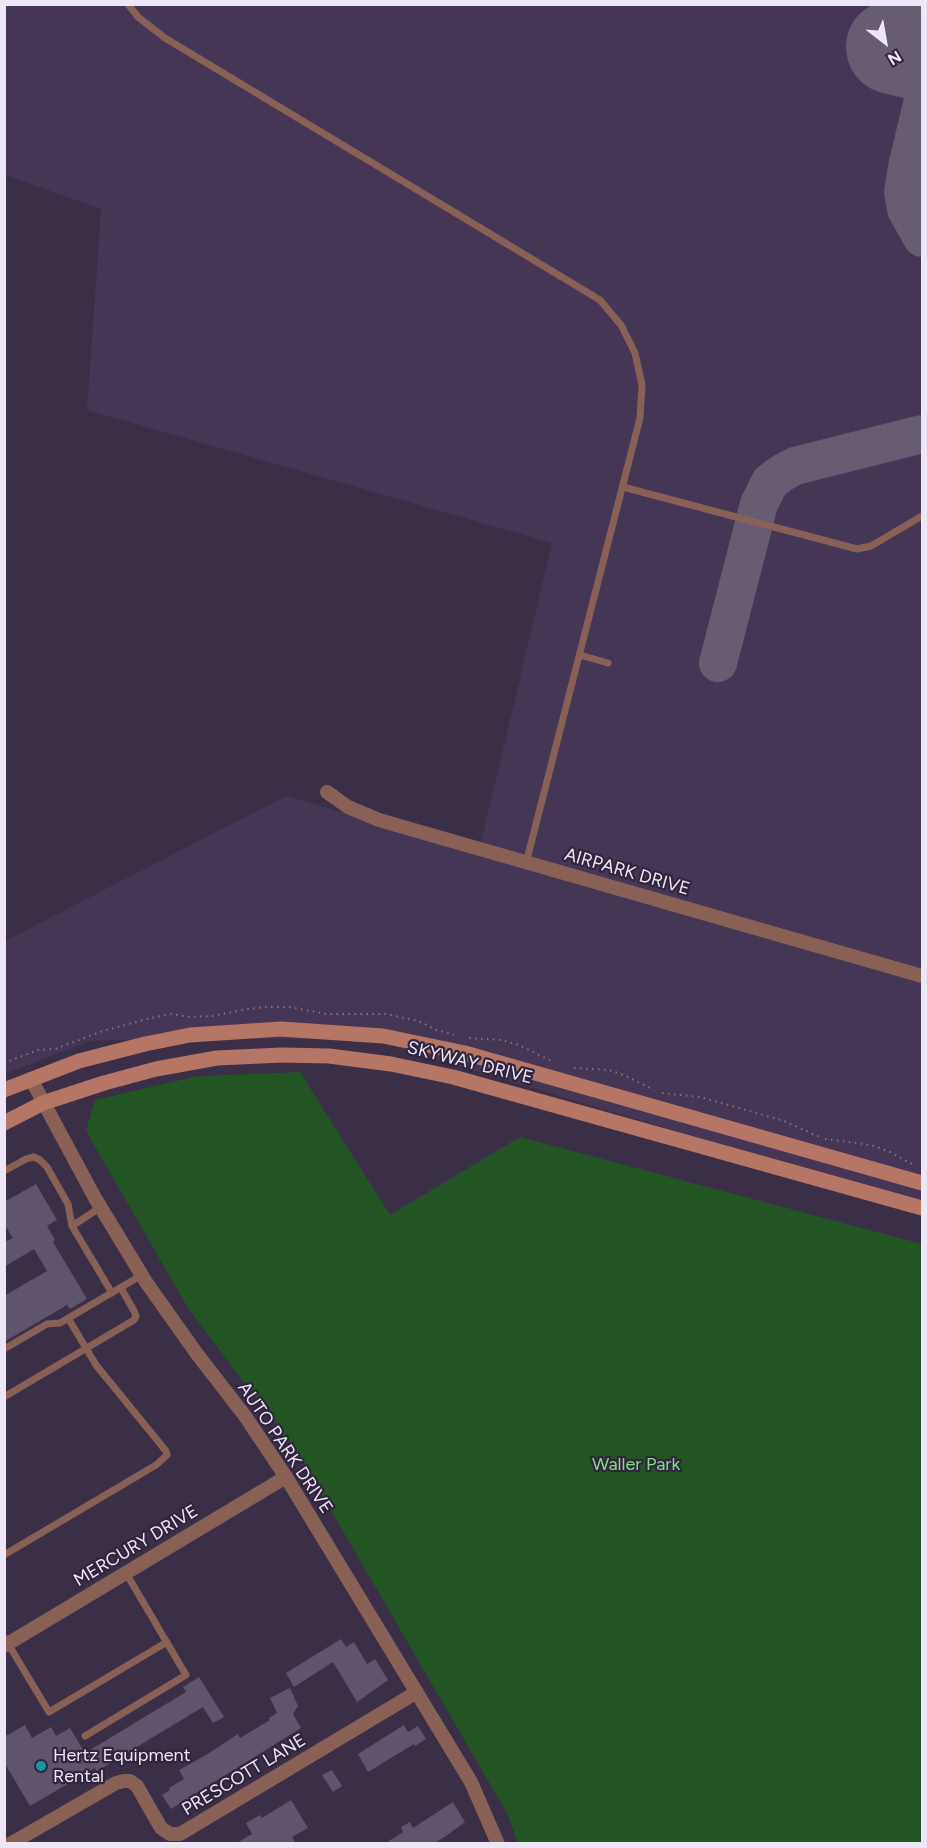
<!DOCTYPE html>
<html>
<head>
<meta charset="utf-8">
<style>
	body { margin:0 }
	#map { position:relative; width:927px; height:1848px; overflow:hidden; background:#3b2f47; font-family:Figtree,sans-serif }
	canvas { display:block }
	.frame { position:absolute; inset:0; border:6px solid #ede6f6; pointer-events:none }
	.north { position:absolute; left:855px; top:12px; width:60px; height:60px; -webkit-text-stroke:4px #31253d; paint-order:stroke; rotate:149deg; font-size:16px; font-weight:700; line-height:24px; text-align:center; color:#ede6f6 }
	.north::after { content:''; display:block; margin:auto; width:21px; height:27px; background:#ede6f6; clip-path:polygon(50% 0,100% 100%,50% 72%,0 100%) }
</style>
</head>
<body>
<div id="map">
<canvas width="927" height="1848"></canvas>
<div class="frame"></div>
<div class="north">N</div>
</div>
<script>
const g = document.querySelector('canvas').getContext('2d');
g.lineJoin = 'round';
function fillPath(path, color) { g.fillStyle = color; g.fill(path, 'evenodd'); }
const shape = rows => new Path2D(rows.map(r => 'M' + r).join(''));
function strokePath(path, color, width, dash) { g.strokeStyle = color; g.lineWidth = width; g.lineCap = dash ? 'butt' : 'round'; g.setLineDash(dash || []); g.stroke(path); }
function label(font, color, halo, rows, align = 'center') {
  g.font = font + ' Figtree,sans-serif'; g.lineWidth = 4.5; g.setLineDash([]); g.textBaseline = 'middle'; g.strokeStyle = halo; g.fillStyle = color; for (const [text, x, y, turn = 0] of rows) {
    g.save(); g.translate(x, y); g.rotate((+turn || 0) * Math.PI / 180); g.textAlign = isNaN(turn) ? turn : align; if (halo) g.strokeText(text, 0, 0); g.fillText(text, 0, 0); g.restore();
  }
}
const built = shape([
	[5,5,922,5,922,1205,373,1040,189,1038,90,1041,5,1074,5,941,286,796,479,851,552,543,87,410,101,209,5,175]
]);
const green = shape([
	[300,1072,390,1215,520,1137,922,1244,922,1843,518,1843,508,1815,300,1457,188,1308,86,1131,95,1100,198,1076]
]);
const taxiway = shape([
	[919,4,916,26,916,41,917,53,922,69],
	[922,104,907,167,903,192,906,209,922,238],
	[718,663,759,504,770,482,782,473,795,466,922,434]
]);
const runway = shape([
	[893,47,922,54]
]);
const building = shape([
	[36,1184,57,1220,47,1226,55,1240,53,1242,87,1299,70,1309,67,1305,4,1342,4,1296,47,1271,34,1249,4,1267,4,1242,13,1238,4,1224,4,1202],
	[341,1639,346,1647,354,1642,367,1664,375,1659,388,1680,357,1702,333,1662,294,1687,286,1673],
	[199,1677,224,1717,213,1723,203,1707,97,1771,95,1768,30,1806,4,1762,4,1737,25,1725,32,1738,51,1727,56,1736,70,1728,85,1753,186,1692,183,1687],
	[290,1688,298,1706,293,1714,301,1728,171,1809,162,1795,170,1790,169,1788,184,1779,179,1770,206,1755,238,1734,240,1738,270,1720,269,1718,277,1713,270,1698],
	[404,1725,408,1732,418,1726,426,1739,415,1746,414,1744,368,1772,358,1754],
	[332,1770,342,1786,333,1792,322,1775],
	[291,1800,308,1828,292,1837,296,1844,235,1844,252,1834,246,1823,260,1815,262,1818],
	[453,1802,465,1822,446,1836,433,1844,384,1844,403,1832,401,1827,410,1822,413,1828]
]);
const path = shape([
	[469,1038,501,1040,519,1045,551,1061],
	[4,1063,38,1050,55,1049,103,1031,147,1019,170,1014,191,1017,212,1016,248,1009,267,1007,290,1007,326,1014,386,1014,419,1021,434,1029,454,1035],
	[574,1068,609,1070,626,1076,654,1090],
	[662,1093,700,1097,739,1108,784,1121,820,1137],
	[825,1139,871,1145,888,1151,914,1165]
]);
const service = shape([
	[128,4,138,17,165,38,600,300,621,325,635,353,642,385,640,418,526,863],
	[623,487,857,549,871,546,922,516],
	[580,655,608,663],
	[4,1171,26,1159,34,1157,40,1160,47,1167,68,1204,72,1226,112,1293],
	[72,1226,101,1207],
	[4,1349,47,1324,60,1323,142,1275],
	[4,1397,134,1320,136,1316,134,1311,121,1288],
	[4,1555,156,1465,167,1455,166,1451,96,1365,68,1318],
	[4,1637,49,1712,167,1642],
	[85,1736,186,1675,126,1573]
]);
const minor = shape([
	[327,792,348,807,379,820,922,976],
	[31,1079,95,1198,146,1282,197,1354,245,1416,286,1477,471,1782,498,1844],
	[4,1646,286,1477],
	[10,1844,116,1783,124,1781,130,1781,137,1786,161,1828,170,1834,180,1834,417,1692]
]);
const secondary = shape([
	[4,1090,79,1061,145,1044,190,1035,281,1029,383,1036,465,1053,922,1183],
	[4,1123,43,1103,104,1083,156,1069,217,1058,282,1055,329,1056,391,1064,453,1077,922,1208]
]);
const markers = [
	[41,1766,6,"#0f9aa8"]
];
const streetNames = [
	["AIRPARK DRIVE",627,872,16],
	["SKYWAY DRIVE",470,1063,14],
	["AUTO PARK DRIVE",285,1448,56],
	["MERCURY DRIVE",136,1546,-31],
	["PRESCOTT LANE",244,1775,-31]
];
const parkNames = [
	["Waller Park",636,1465]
];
const poiNames = [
	["Hertz Equipment",53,1756],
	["Rental",53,1777]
];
fillPath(built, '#443654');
fillPath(green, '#235524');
strokePath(taxiway, '#675c72', 38);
strokePath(runway, '#675c72', 94);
fillPath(building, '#5f536d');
strokePath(path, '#7e7489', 2, [1.5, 4.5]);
strokePath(service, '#886055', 7);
strokePath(minor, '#886055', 14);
strokePath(secondary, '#b67665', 15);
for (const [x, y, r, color] of markers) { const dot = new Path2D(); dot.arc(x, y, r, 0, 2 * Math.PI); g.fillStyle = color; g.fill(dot); strokePath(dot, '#31253d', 2); }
label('18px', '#ede6f6', '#31253d', streetNames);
label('18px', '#83de81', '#31253d', parkNames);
label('18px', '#ede6f6', '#31253d', poiNames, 'left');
</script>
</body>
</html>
